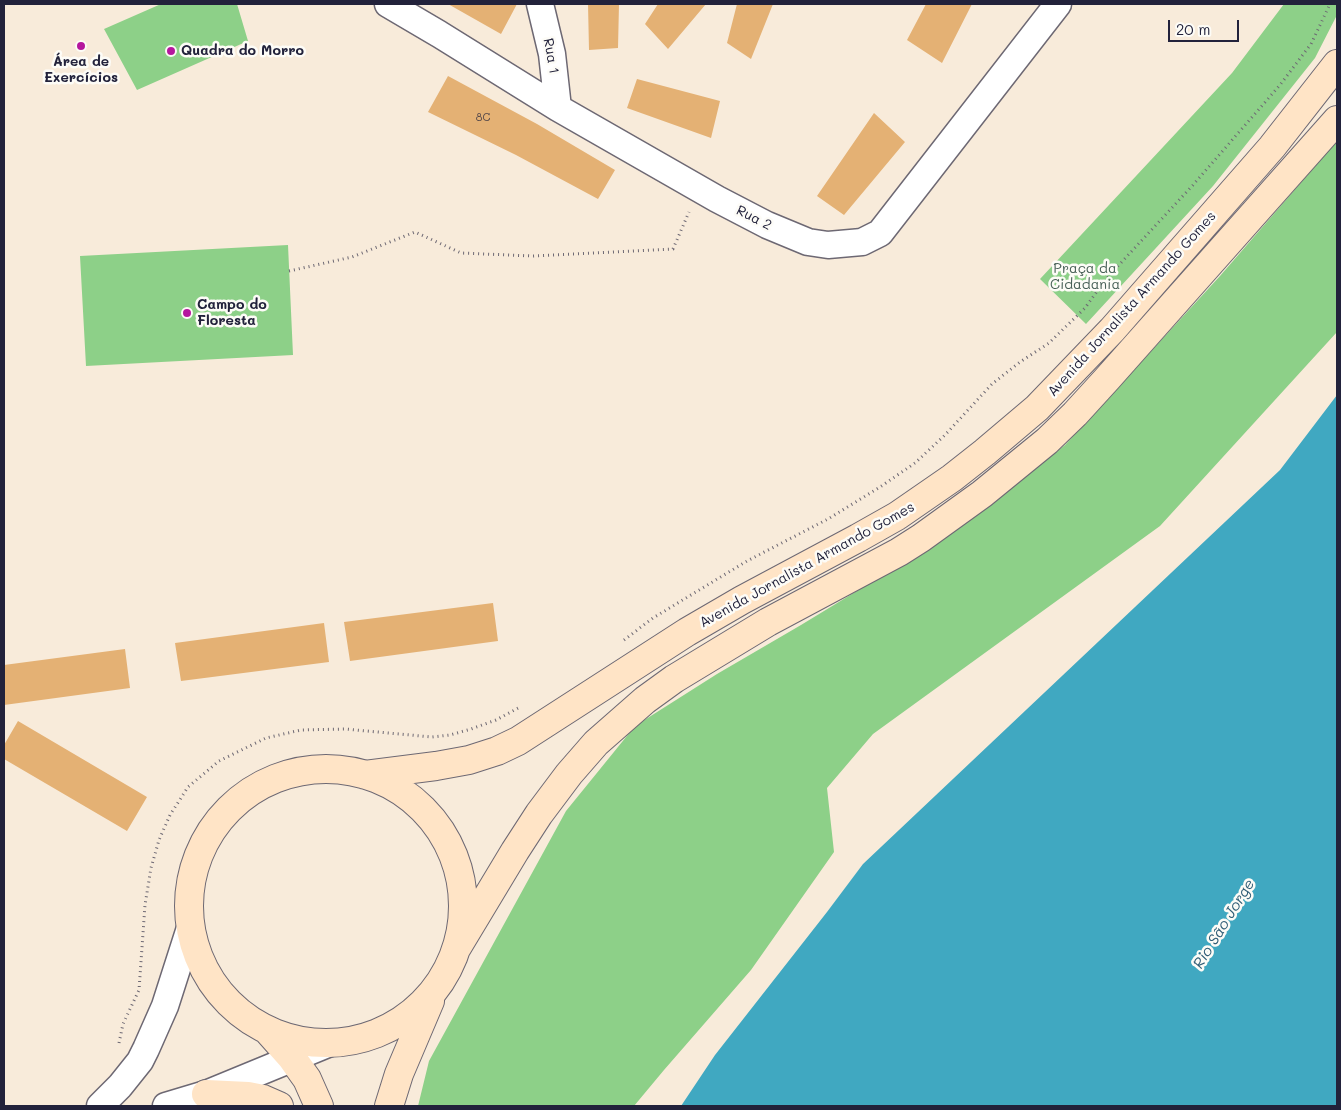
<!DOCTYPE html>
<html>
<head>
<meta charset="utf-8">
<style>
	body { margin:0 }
	#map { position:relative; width:1341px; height:1110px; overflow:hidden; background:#f8ebda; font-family:Mali,sans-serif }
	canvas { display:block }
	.frame { position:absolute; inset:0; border:5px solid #22223b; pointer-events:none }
	.scale { position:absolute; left:1168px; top:20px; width:71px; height:22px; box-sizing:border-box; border:2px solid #22223b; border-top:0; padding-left:6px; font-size:15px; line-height:18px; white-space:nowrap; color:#22223b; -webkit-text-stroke:4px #fdfcf7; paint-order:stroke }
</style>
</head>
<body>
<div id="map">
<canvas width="1341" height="1110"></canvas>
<div class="frame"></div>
<div class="scale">20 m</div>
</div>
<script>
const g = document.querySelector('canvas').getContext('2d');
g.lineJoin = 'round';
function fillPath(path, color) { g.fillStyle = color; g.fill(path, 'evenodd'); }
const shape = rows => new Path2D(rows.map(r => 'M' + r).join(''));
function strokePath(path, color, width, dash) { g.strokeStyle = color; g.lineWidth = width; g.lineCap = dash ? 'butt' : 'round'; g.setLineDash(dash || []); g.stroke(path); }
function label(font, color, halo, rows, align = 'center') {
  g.font = font + ' Mali,sans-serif'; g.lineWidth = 5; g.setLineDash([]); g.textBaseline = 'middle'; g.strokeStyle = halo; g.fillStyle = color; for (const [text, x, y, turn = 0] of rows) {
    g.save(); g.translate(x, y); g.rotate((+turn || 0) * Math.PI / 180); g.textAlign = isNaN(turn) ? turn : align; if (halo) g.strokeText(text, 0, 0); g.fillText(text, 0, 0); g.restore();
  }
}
const green = shape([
	[161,4,237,4,248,41,137,90,104,29],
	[1284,4,1337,4,1337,15,1315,58,1213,186,1086,324,1040,279,1232,73],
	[1337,141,1337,332,1160,526,873,734,827,788,834,852,751,970,664,1070,634,1106,418,1106,429,1061,566,811,635,726,717,674,801,625,949,535,1065,445,1220,276],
	[288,245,293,355,86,366,80,256]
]);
const water = shape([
	[1337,395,1337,1106,681,1106,715,1055,827,912,863,864,1280,470]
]);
const building = shape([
	[448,4,517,4,501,34],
	[588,4,619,4,618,48,589,50],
	[658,4,706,4,668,49,645,24],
	[737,4,773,4,751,59,727,43],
	[926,4,972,4,942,63,907,40],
	[448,76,537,124,615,170,598,199,516,155,428,112],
	[637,79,720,101,711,138,627,108],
	[874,113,905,142,844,215,817,196],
	[493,603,498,641,350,661,344,622],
	[324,623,329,662,181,681,175,643],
	[125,649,130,688,4,705,4,665],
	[18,721,147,797,127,831,4,759,4,745]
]);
const path = shape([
	[289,271,352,257,415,232,461,253,533,256,673,249,689,212],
	[624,640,653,618,747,561,828,519,880,487,915,463,945,435,992,384,1020,362,1049,343,1085,308,1106,279,1193,185,1280,85,1311,44,1330,4],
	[119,1043,123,1024,139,990,145,905,151,868,159,840,170,815,188,787,219,761,266,738,301,730,345,729,432,737,450,735,471,729,496,720,520,707]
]);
const minor = shape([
	[388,4,439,34,558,108,717,199,767,225,808,242,828,245,862,242,880,233,1058,4],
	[540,4,552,54,558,108],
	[100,1106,120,1086,140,1061,146,1049,165,1006,190,928],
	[166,1106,206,1094,330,1043]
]);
const secondary = shape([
	'189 906a137 137 0 1 1 274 0a137 137 0 1 1-274 0Z',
	[365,775,436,766,469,760,497,751,518,741,687,632,742,600,858,538,897,516,952,478,985,452,1037,408,1112,330,1272,147,1337,64],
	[456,949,515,851,539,814,569,774,596,743,645,700,674,679,768,622,899,552,921,538,982,494,1047,441,1075,414,1107,379,1337,120],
	[268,1031,292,1058,307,1079,319,1106],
	[206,1094,248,1096,263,1099,279,1106],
	[389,1106,399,1074,430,1001]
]);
const markers = [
	[81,46,5,"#b5179e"],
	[171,51,5,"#b5179e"],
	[187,313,5,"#b5179e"]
];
const numberNames = [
	["8C",483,118]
];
const poiNames = [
	["Quadra do Morro",181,51],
	["Área de",81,62,"center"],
	["Exercícios",81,78,"center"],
	["Campo do",197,305],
	["Floresta",197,321]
];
const streetNames = [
	["Rua 1",551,56,80],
	["Rua 2",754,218,27],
	["Avenida Jornalista Armando Gomes",1132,304,-48],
	["Avenida Jornalista Armando Gomes",807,565,-29]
];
const parkNames = [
	["Praça da",1085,269],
	["Cidadania",1085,285]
];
const waterNames = [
	["Rio São Jorge",1224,924,-58]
];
fillPath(green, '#8dd088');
fillPath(water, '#40a8c1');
fillPath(building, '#e4b174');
strokePath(minor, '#6d6873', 29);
strokePath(secondary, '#6d6873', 30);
strokePath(path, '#6d6873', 3, [1, 4]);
strokePath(minor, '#fff', 26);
strokePath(secondary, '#ffe4c6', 28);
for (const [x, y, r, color] of markers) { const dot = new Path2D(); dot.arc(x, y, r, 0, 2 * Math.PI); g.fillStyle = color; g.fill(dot); strokePath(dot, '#fdfcf7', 2); }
label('11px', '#524649', null, numberNames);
label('bold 14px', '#22223b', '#fdfcf7', poiNames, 'left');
label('14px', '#22223b', '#fdfcf7', streetNames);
label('14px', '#475f56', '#fdfcf7', parkNames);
label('italic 15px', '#305e77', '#fdfcf7', waterNames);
</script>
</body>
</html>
